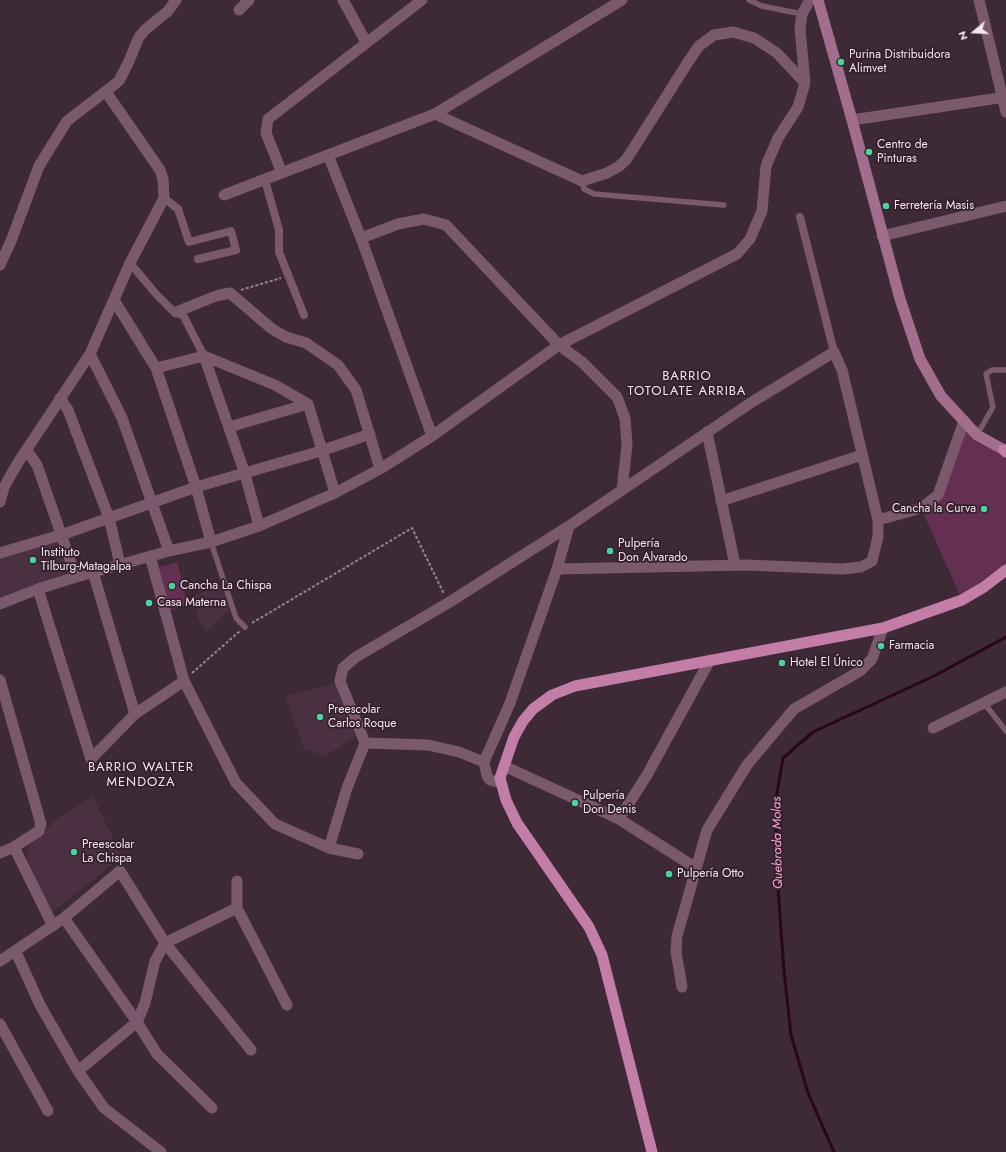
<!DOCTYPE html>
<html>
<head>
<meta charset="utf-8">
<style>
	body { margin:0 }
	#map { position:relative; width:1006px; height:1152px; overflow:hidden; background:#3e2936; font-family:Jost,sans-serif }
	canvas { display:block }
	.north { position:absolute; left:954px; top:12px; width:40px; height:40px; -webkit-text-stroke:3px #34202c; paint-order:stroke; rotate:251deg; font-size:11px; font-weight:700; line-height:16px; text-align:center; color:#f4e6ee }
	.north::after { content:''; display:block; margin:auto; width:14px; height:18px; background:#f4e6ee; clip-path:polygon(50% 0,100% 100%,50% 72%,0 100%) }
</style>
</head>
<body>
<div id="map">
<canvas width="1006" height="1152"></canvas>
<div class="north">N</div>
</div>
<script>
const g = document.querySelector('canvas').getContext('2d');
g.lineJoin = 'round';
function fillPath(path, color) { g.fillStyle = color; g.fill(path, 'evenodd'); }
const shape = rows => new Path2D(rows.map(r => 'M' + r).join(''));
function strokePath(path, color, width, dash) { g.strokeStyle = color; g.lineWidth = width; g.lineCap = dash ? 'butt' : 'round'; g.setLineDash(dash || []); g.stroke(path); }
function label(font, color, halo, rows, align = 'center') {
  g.font = font + ' Jost,sans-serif'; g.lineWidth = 3.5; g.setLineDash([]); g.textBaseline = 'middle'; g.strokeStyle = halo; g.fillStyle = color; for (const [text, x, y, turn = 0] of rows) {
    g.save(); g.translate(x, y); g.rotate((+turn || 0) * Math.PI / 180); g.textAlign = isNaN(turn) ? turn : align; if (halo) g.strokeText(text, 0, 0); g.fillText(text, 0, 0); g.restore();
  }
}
const built = shape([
	[55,530,71,573,0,600,0,547],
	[225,585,230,609,207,631,198,619,194,595],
	[337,683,355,737,325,756,304,749,285,696],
	[93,796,122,857,51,913,27,858,28,847,58,818]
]);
const green = shape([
	[964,421,1006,452,1006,570,962,600,921,508,938,495],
	[177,562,188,605,167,611,155,568]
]);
const stream = shape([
	[834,1152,808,1093,791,1035,784,971,778,888,775,804,783,758,813,732,934,676,1006,637]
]);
const path = shape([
	[241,290,281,278],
	[252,623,412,528,444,594],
	[192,673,240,631]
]);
const service = shape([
	[749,0,762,6,802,14],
	[582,181,584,189,594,194,724,205],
	[977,435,993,407,986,374,992,370,1006,370],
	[211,542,236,618,245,627],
	[984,703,1006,731]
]);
const pedestrian = shape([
	[265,180,279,230,279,252,304,315],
	[164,198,178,209,189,242,231,231,236,250,198,259],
	[800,217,834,352],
	[130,263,156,294,173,311,183,315,204,356]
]);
const minor = shape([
	[343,0,366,42],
	[979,0,1006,112],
	[239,10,249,0],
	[435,114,582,181,607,173,618,167,626,160,690,59,699,46,714,35,733,32,754,38,777,53,805,83],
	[852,120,1006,97],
	[328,155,361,238,432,436],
	[282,173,266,133,268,119,422,0],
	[224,195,435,114,622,0],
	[882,236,1006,206],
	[361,238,398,224,424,219,446,225,559,345,582,362,617,397,625,418,627,445,622,490],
	[0,265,11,241,39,166,67,121,119,81,129,61,139,37,145,30,168,11,176,0],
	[114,300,156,368,196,487,211,542],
	[176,312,216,296,230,293,272,329,286,337,306,343,338,365,356,390,380,469],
	[90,354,122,418,169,551],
	[204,356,245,474,259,526],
	[156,368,204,356,275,385,308,404,335,493],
	[60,398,68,410,109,518,120,564],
	[229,427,308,404],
	[707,432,735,565],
	[27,451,37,465,76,577],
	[721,501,862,455],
	[0,502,4,487,19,461,90,354,130,263,164,198,163,179,160,170,106,92],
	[878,520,921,508,938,495,964,421],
	[0,553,61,535,196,487,321,451,370,434],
	[150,556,184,681,236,783,275,824,329,848,358,854],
	[93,572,135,714],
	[38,589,91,759,135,714,184,681],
	[0,604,38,589,76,577,169,551,211,542,259,526,335,493,380,469,432,436,559,345,737,254,750,239,762,211,766,166,778,138,798,107,805,83,800,28,802,14,810,0],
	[0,680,41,824,39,831,14,847,0,853],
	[933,728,1006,692],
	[365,743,340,681,343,668,356,657,448,603,569,526,752,402,834,352,842,370,878,520,878,537,872,561,861,567,842,569,746,565,557,569],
	[484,762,510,703,557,569,569,526],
	[504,766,619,819,647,775,710,660],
	[619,819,696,868],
	[14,847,53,926],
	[329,848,347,788,365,743,428,745,459,752,484,762,487,776,490,780,501,783],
	[237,881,237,908,287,1005],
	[64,918,137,1022,157,1054,212,1108],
	[16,952,40,1005,78,1071,104,1108,161,1152],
	[0,961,64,918,120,871,165,943,251,1050],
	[682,987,676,952,677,936,707,830,747,765,794,709,860,671,872,659,883,628],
	[0,1024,48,1111],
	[78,1071,137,1022,145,1003,155,961,165,943,237,908]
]);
const secondary = shape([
	[818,0,852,120,900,299,920,359,941,396,964,421,977,435,1006,451]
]);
const primary = shape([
	[1004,450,1006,452],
	[652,1152,602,955,589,927,517,823,506,800,500,778,514,737,523,721,533,709,552,695,575,686,883,628,962,600,984,587,1006,570]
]);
const markers = [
	[841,62,4,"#4ad49c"],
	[869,152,4,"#4ad49c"],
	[886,206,4,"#4ad49c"],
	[984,509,4,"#4ad49c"],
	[610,551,4,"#4ad49c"],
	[33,560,4,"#4ad49c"],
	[172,586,4,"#4ad49c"],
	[149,603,4,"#4ad49c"],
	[881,646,4,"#4ad49c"],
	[782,663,4,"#4ad49c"],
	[320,717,4,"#4ad49c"],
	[575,803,4,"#4ad49c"],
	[74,852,4,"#4ad49c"],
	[669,874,4,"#4ad49c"]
];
const poiNames = [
	["Purina Distribuidora",849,55],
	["Alimvet",849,69],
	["Centro de",877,145],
	["Pinturas",877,159],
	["Ferretería Masis",894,206],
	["Cancha la Curva",976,509,"right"],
	["Pulpería",618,544],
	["Don Alvarado",618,558],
	["Instituto",41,553],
	["Tilburg-Matagalpa",41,567],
	["Cancha La Chispa",180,586],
	["Casa Materna",157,603],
	["Farmacia",889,646],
	["Hotel El Único",790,663],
	["Preescolar",328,710],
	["Carlos Roque",328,724],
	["Pulpería",583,796],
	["Don Denis",583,810],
	["Preescolar",82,845],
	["La Chispa",82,859],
	["Pulpería Otto",677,874]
];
const neighbourhoodNames = [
	["BARRIO",687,377],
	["TOTOLATE ARRIBA",687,392],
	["BARRIO WALTER",141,768],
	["MENDOZA",141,783]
];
const waterNames = [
	["Quebrada Molas",778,843,-91]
];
fillPath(built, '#4b3041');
fillPath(green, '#643052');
strokePath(stream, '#2a051e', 3);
strokePath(path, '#96858f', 2, [3, 2]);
strokePath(service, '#7b596d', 5.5);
strokePath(pedestrian, '#7b596d', 8);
strokePath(minor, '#7b596d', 11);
strokePath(secondary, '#a36e8e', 11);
strokePath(primary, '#c37ea8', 11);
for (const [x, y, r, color] of markers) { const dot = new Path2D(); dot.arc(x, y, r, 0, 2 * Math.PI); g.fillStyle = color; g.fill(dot); strokePath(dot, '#34202c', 1.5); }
label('12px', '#f4e6ee', '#34202c', poiNames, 'left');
g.letterSpacing = '1px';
label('13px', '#f4e6ee', '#34202c', neighbourhoodNames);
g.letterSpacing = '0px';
label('italic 13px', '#fba6da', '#34202c', waterNames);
</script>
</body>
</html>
